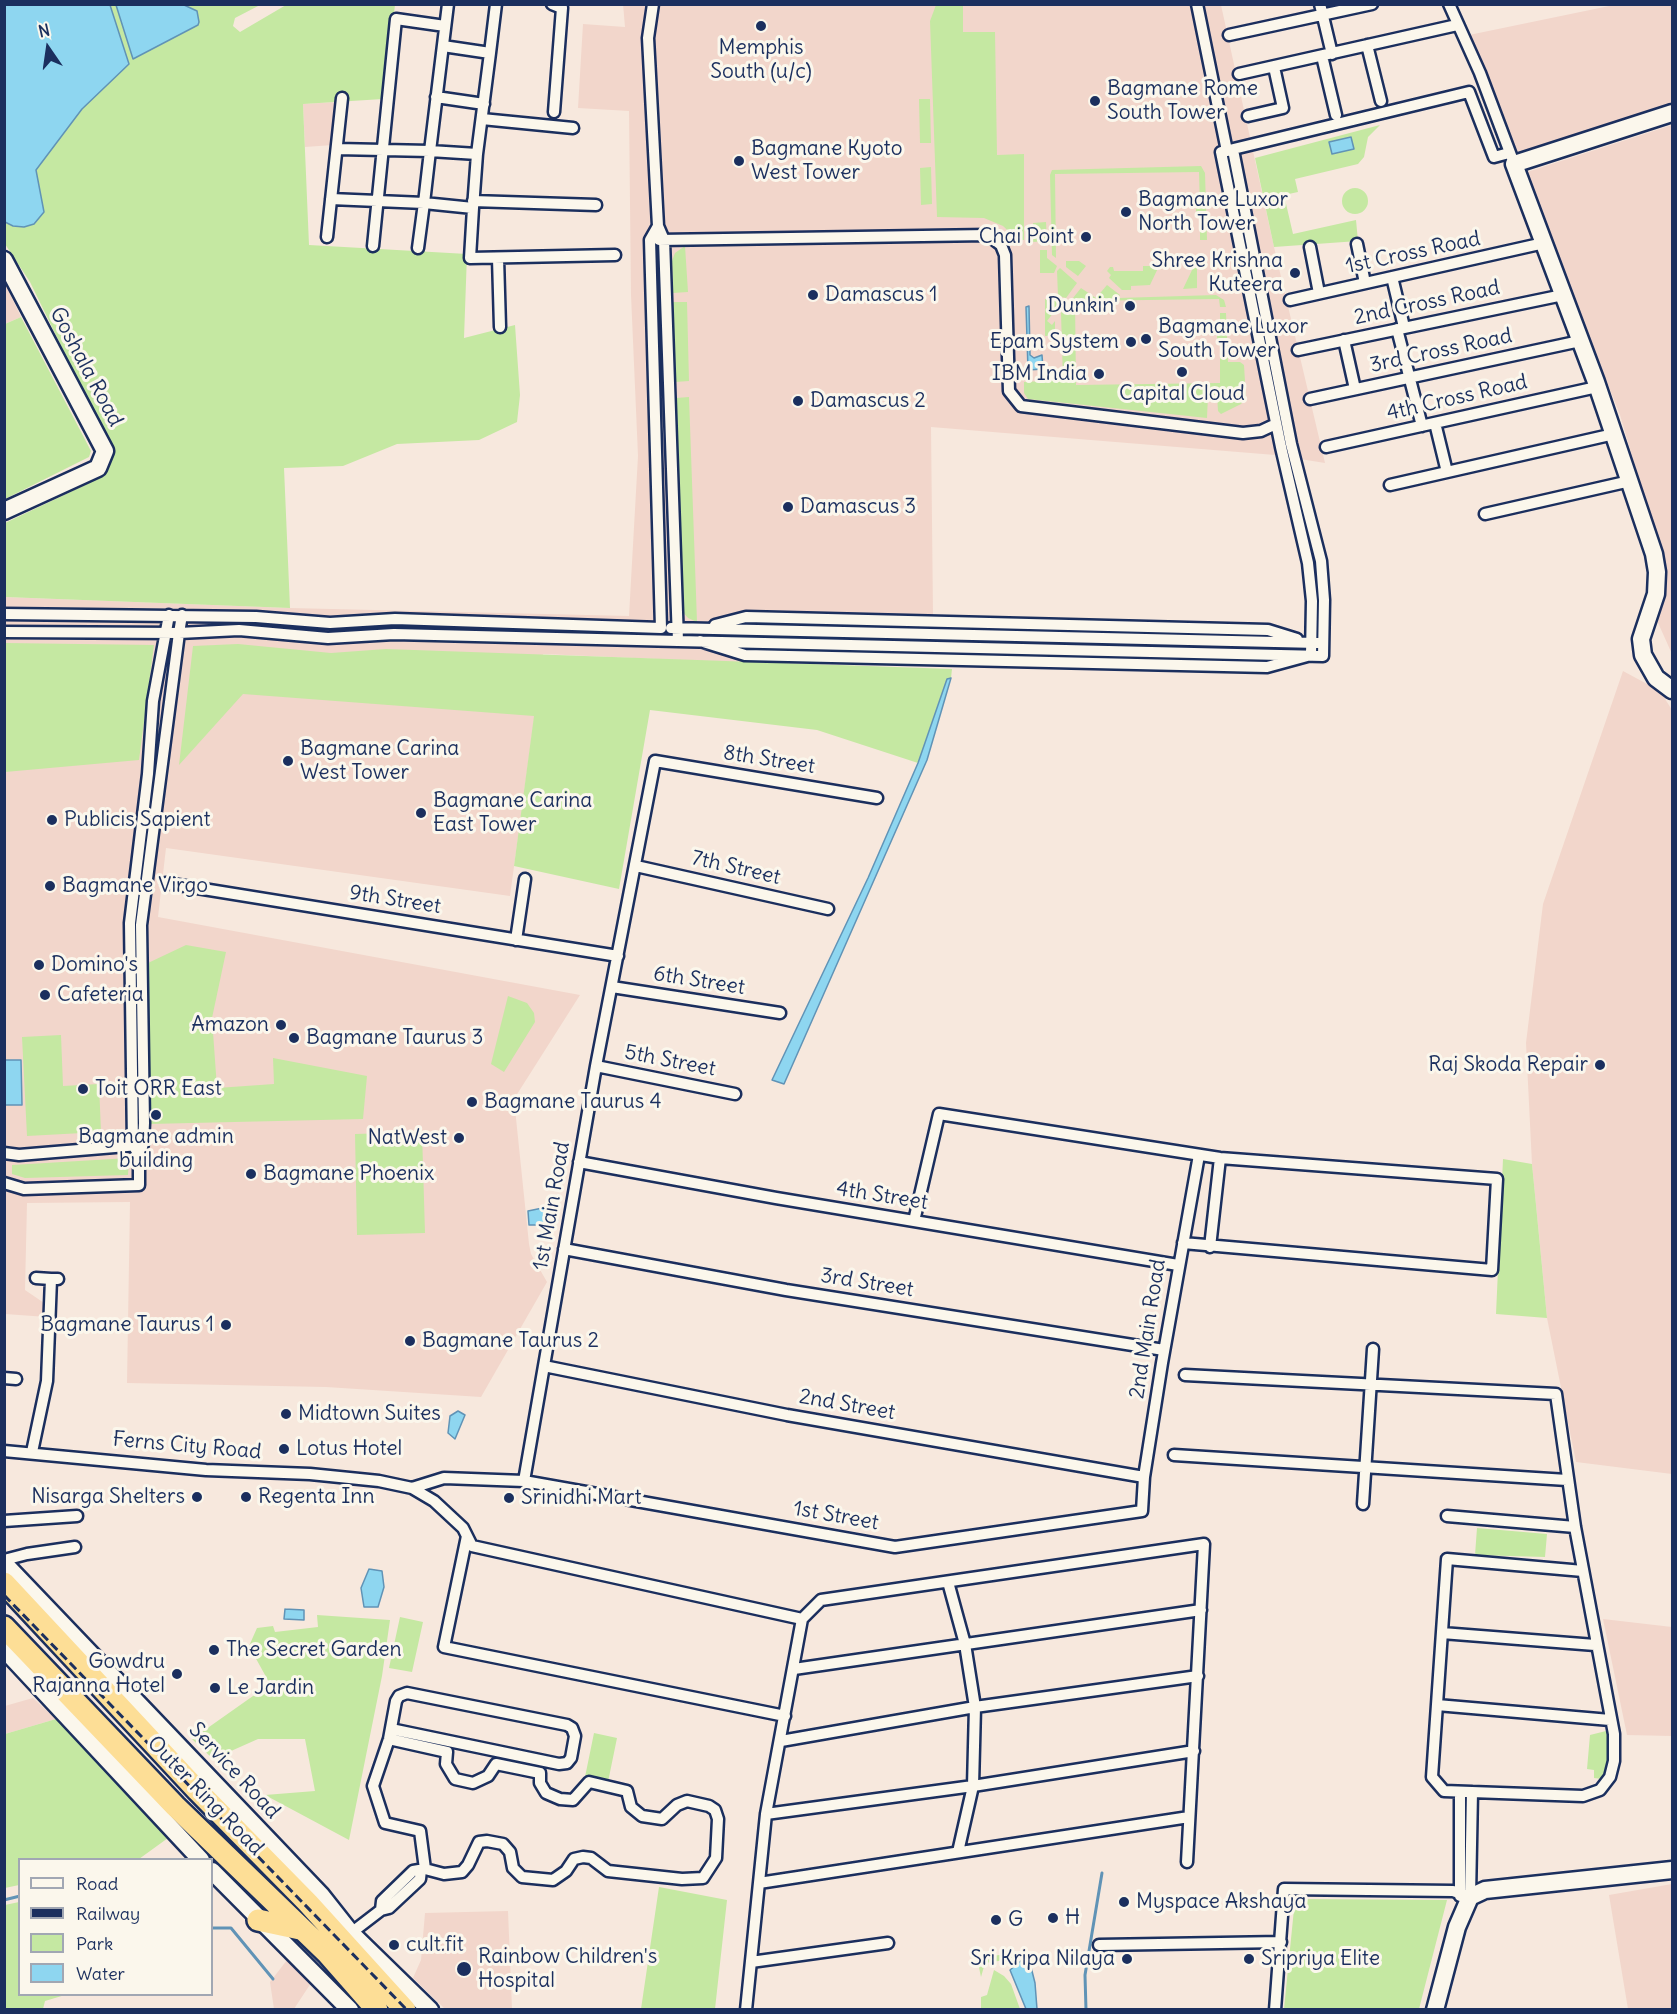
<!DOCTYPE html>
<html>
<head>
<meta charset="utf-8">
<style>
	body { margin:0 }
	#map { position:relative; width:1677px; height:2014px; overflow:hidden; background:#f7e8dd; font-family:Delius,sans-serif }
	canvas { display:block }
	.frame { position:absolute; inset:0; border:6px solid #1b2f5e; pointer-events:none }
	.legend { position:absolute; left:18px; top:1858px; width:195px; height:138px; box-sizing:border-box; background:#fbf7ec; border:2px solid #a1a7b3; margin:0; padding:8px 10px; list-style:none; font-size:18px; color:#1b2f5e }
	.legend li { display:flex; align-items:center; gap:12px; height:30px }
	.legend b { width:30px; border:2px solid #a1a7b3 }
	.north { position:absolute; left:18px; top:18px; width:60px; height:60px; -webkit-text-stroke:4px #fbf7ec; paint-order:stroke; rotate:347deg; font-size:16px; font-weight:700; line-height:24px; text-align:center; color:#1b2f5e }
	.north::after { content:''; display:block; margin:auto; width:21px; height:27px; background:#1b2f5e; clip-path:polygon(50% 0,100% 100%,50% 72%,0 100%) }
</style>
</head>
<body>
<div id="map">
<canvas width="1677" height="2014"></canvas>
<div class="frame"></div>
<ul class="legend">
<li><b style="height:8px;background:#fbf7ec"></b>Road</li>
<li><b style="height:8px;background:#1b2f5e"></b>Railway</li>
<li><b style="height:16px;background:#c5e8a2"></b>Park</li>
<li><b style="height:16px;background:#8ed6f0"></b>Water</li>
</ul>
<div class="north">N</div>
</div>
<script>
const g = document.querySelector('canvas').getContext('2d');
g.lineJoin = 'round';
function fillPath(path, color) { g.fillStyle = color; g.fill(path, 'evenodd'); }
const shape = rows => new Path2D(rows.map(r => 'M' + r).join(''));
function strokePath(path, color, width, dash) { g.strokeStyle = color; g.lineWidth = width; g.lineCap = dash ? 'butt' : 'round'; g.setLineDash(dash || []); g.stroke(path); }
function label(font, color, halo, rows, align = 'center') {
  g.font = font + ' Delius,sans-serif'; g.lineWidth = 6; g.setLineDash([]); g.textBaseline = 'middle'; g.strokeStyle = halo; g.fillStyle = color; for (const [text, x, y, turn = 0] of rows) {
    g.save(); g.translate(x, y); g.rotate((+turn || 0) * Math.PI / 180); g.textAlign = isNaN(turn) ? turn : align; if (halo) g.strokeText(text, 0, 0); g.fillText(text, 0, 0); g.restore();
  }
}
const built = shape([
	[623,4,1221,5,1274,247,1325,463,1275,455,931,427,933,615,748,610,749,663,543,654,510,896,166,848,158,917,580,995,514,1099,529,1244,531,1254,547,1282,481,1397,326,1387,127,1383,130,1202,27,1203,25,1290,47,1305,47,1317,5,1314,4,597,290,608,629,616,638,456,631,295,629,111,578,108,583,24,625,27],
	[1614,5,1672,5,1672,104,1517,156,1469,35],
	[337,102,333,145,305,147,303,104],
	[1672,125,1672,654,1655,616,1665,594,1664,564,1620,415,1524,173],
	[4,281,21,317,5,324,4,324],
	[1623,671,1660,691,1672,710,1672,1474,1576,1462,1547,1318,1532,1164,1526,1043,1543,904],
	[1603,1619,1672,1627,1672,1736,1627,1735],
	[33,1698,56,1719,5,1734,5,1706],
	[1672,1884,1672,2009,1628,2009,1609,1895],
	[508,1911,512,2009,445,2009,413,1978,421,1960,425,1913],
	[287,1960,311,1983,294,2009,274,2009,270,1982]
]);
const green = shape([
	[5,5,260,5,235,18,233,26,240,32,286,5,395,5,383,99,303,104,309,245,467,254,464,338,515,325,520,395,517,422,479,440,397,444,343,466,284,468,290,608,5,597,5,523,102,477,110,446,30,282,5,244],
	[936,5,963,5,963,32,995,32,997,155,1024,154,1024,240,1018,240,1003,226,984,218,937,217,930,21],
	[919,99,930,99,931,143,920,143],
	[1380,125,1368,137,1364,157,1358,164,1295,179,1298,192,1284,195,1293,234,1356,220,1358,241,1274,247,1255,158],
	[1201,166,1205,173,1207,240,1200,240,1200,217,1196,216,1196,208,1200,207,1199,172,1055,174,1056,258,1052,255,1050,175,1052,170],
	[931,167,932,204,921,205,920,168],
	'1342 201a13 13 0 1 1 26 0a13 13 0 1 1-26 0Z',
	[1046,222,1047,241,1033,242,1033,223],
	[685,246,688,292,673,293,672,261,675,253],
	[1040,250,1047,250,1047,258,1057,266,1054,273,1040,273],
	[1066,261,1079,261,1086,266,1078,276,1066,267],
	[1197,265,1197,288,1183,289,1192,270,1183,266],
	[1143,266,1159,266,1150,285,1131,286,1131,290,1122,290,1109,278,1111,275,1107,271,1110,267,1113,267,1114,271,1143,271],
	[1060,268,1077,283,1066,298,1058,296,1057,271],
	[1107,285,1120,295,1118,298,1216,295,1224,300,1226,307,1220,307,1219,299,1075,301,1076,385,1220,383,1220,343,1217,343,1217,335,1220,334,1220,313,1226,313,1228,362,1240,362,1244,365,1246,398,1241,404,1221,414,1218,411,1217,395,1208,395,1207,418,1028,399,1024,393,1024,382,1063,380,1061,313,1081,288,1096,298],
	[1045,299,1063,300,1047,321,1052,325,1055,321,1055,336,1045,336],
	[673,302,687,302,689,381,675,382],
	[21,317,91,451,89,457,5,499,5,324],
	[689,397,697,622,688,618,681,610,676,398],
	[5,643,154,645,139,760,5,772],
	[238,644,331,653,386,649,952,669,951,678,947,679,918,763,817,730,650,710,619,889,514,866,534,716,243,694,179,765,193,646],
	[186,945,226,952,212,1018,217,1088,274,1084,273,1058,367,1076,363,1119,149,1124,148,963],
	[508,996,527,1003,534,1013,535,1022,504,1072,491,1064],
	[61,1035,63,1086,99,1084,101,1132,27,1136,22,1037],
	[422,1132,425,1233,357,1235,355,1134],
	[129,1158,128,1175,25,1178,12,1174,12,1165],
	[1503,1159,1532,1164,1547,1318,1496,1314],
	[1477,1528,1547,1534,1545,1557,1475,1555],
	[317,1615,390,1620,382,1676,349,1840,265,1795,315,1791,305,1739,258,1739,213,1759,192,1739,270,1684,249,1646,257,1628,273,1626,275,1632,318,1627],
	[400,1617,423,1622,412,1672,389,1668],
	[56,1719,168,1838,139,1859,20,1860,19,1885,5,1888,5,1734],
	[1610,1730,1611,1767,1602,1779,1594,1778,1594,1770,1587,1769,1590,1735],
	[594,1733,617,1738,608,1782,585,1777],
	[659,1887,727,1900,715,2009,641,2009],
	[1295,1899,1447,1900,1419,2009,1284,2009],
	[19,1902,20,1994,65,1995,45,2001,43,2009,5,2009,5,1905],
	[1029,1951,1008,1964,1005,1960,985,1963,981,1977,977,1958],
	[994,1970,1004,1976,1011,1984,1020,2009,981,2009,981,1997,987,1995]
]);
const water = shape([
	[5,4,110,5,129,64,82,109,36,170,44,212,34,224,24,227,13,226,5,222,5,4],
	[116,5,184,5,197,11,199,22,198,25,133,59,116,5],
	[1351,137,1354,149,1332,154,1329,142,1351,137],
	[1029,306,1030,355,1034,358,1042,355,1043,369,1028,370,1026,307,1029,306],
	[951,678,927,760,784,1084,772,1080,868,878,918,763,947,679,951,678],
	[5,1060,21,1060,22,1105,5,1105,5,1060],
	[552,1206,558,1220,544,1225,529,1225,528,1211,552,1206],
	[458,1411,465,1415,455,1439,448,1433,450,1416,458,1411],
	[369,1569,382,1571,384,1587,378,1607,364,1607,361,1588,369,1569],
	[285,1609,304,1610,304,1620,284,1619,285,1609],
	[1028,1955,1035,1983,1037,2009,1026,2009,1010,1970,1028,1955]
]);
const stream = shape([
	[4,1900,20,1896],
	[212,1928,231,1928,273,1979],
	[1086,2010,1085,1975,1102,1873]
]);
const street = shape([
	[552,4,562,8,554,112],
	[1197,4,1227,151],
	[1320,4,1332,54],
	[1449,4,1480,73,1512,158],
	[1229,35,1372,4],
	[1367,45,1381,101],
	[443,46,490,53,496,4],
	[1322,56,1336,115],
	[1239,74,1457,25],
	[436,97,484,104],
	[1248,116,1283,108,1274,67],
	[482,119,573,128],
	[337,149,430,151,477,154,473,208,424,203,430,151,448,4],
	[477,154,490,53],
	[331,199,424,203,418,248],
	[473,201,596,205],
	[473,208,470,258,615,255],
	[327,237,342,98],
	[659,240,988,235,1001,245,1005,255,1009,391,1021,406,1243,433,1261,431,1276,424],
	[1357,244,1365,283],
	[373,246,396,19,445,26],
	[1310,247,1319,293],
	[498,258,500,327],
	[1392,277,1404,327],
	[1290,300,1544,243],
	[1397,329,1422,426],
	[1344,340,1355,389],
	[1298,350,1563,295],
	[1310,399,1580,341],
	[1435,423,1447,472],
	[1326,447,1597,387],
	[1390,485,1614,434],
	[1485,514,1630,481],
	[4,614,256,617,330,623,395,619,661,628,650,240,658,226],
	[715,625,746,617,989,623,1268,630,1297,639],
	[671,628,1318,643],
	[4,632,179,633,182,615],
	[678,641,1323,656,1324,600,1321,561,1291,444,1233,150],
	[700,641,745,655,1267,667,1311,655,1312,601,1308,563,1281,447,1221,152,1469,92,1494,157,1509,153],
	[636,866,828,909],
	[166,883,618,956],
	[516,940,525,879],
	[612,987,780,1013],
	[596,1066,735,1094],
	[4,1153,19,1155,139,1145],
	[139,1155,133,1145,130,923,148,774,153,701,169,615],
	[579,1162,776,1198,1178,1265],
	[4,1183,24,1189,139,1185,139,1155,143,1144,144,1123,141,925,179,633,239,630,328,638,394,634,678,641,664,240,658,226,648,38,653,4],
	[914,1221,939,1114,1220,1158,1497,1179,1492,1270,1183,1243],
	[1210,1247,1220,1158],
	[564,1249,786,1290,1164,1350],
	[36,1278,51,1279],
	[544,1366,787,1415,1144,1477],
	[1185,1375,1556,1394,1575,1527,1614,1734,1614,1761,1610,1777,1600,1790,1583,1796,1444,1791,1432,1777,1447,1559,1583,1571],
	[4,1378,16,1379],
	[4,1451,206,1470,310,1474,379,1481,412,1488,444,1478,524,1481,895,1547,1142,1511,1144,1477,1162,1363,1199,1155],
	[32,1452,47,1381,51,1279,58,1279],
	[1174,1455,1567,1480],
	[524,1481,596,1066,655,761,877,798],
	[412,1488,434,1501,463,1528,472,1546,802,1619],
	[1363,1504,1373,1349],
	[1447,1516,1575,1527],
	[4,1521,77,1516],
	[467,1536,444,1647,785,1716],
	[4,1560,27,1554,75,1547],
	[948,1582,965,1644,975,1707,973,1786,958,1852],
	[1442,1633,1595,1645],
	[794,1669,1201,1610],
	[1437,1705,1610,1720],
	[391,1729,559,1764,567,1763,571,1758,575,1736,572,1728,567,1725,407,1693,399,1696,396,1701,389,1739,373,1786,385,1823,420,1831,425,1869],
	[781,1741,975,1707,1198,1676],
	[1460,1792,1460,1896],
	[766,1814,973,1786,1194,1751],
	[759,1883,1189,1817],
	[381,1910,382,1901,413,1871,425,1869,444,1874,462,1872,468,1865,479,1842,487,1841,503,1844,510,1852,513,1868,522,1877,553,1880,566,1871,574,1859,583,1857,591,1858,608,1871,682,1879,703,1878,716,1858,718,1819,715,1810,709,1806,687,1801,677,1805,662,1819,642,1816,631,1807,627,1791,589,1782,573,1800,560,1799,546,1793,540,1783,540,1773,496,1764,488,1776,473,1783,455,1779,446,1764,447,1752,389,1739],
	[351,1933,381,1910,389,1908,420,1879,421,1870],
	[1099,1945,1281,1942],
	[751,1962,888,1943],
	[746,2010,766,1814,802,1619,821,1600,1204,1544,1187,1862],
	[1275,2010,1284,1889,1453,1891,1470,1897,1472,1792]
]);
const secondary = shape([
	[1672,113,1514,164,1596,382,1654,554,1657,572,1656,594,1641,639,1643,655,1656,678,1672,690],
	[4,260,105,451,98,468,4,511],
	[4,1563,321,1895,351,1933,430,2010],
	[4,1649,201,1860],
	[212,1871,350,2010],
	[1435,2010,1457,1927,1470,1897,1485,1890,1672,1870]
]);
const highway = shape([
	[4,1583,198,1791,308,1903,405,2010],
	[4,1627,175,1806,328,1954,377,2010],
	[258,1920,300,1929]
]);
const rail = shape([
	[4,1595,407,2010]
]);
const markers = [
	[761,26,6,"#1b2f5e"],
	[1095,101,6,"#1b2f5e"],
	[739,161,6,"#1b2f5e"],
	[1126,212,6,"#1b2f5e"],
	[1086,237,6,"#1b2f5e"],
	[1295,273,6,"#1b2f5e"],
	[813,295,6,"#1b2f5e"],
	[1130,306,6,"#1b2f5e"],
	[1146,339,6,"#1b2f5e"],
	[1131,342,6,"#1b2f5e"],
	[1182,372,6,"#1b2f5e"],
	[1099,374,6,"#1b2f5e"],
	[798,401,6,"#1b2f5e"],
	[788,507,6,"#1b2f5e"],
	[288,761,6,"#1b2f5e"],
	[421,813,6,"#1b2f5e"],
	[52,820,6,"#1b2f5e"],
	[50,886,6,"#1b2f5e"],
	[39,965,6,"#1b2f5e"],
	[45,995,6,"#1b2f5e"],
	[281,1025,6,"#1b2f5e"],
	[294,1038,6,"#1b2f5e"],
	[1600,1065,6,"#1b2f5e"],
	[83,1089,6,"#1b2f5e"],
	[472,1102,6,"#1b2f5e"],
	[156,1115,6,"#1b2f5e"],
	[459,1138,6,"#1b2f5e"],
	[251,1174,6,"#1b2f5e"],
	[226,1325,6,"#1b2f5e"],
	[410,1341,6,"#1b2f5e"],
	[286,1414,6,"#1b2f5e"],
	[284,1449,6,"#1b2f5e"],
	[197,1497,6,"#1b2f5e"],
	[246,1497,6,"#1b2f5e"],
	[509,1498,6,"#1b2f5e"],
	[214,1650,6,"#1b2f5e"],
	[177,1674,6,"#1b2f5e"],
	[215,1688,6,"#1b2f5e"],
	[1124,1902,6,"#1b2f5e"],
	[1053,1918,6,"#1b2f5e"],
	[996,1920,6,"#1b2f5e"],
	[394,1945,6,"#1b2f5e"],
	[1127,1959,6,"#1b2f5e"],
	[1249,1959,6,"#1b2f5e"],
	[464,1969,8,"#1b2f5e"]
];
const poiNames = [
	["Memphis",761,48,"center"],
	["South (u/c)",761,72,"center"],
	["Bagmane Rome",1107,89],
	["South Tower",1107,113],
	["Bagmane Kyoto",751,149],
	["West Tower",751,173],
	["Bagmane Luxor",1138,200],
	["North Tower",1138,224],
	["Chai Point",1074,237,"right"],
	["Shree Krishna",1283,261,"right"],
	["Kuteera",1283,285,"right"],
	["Damascus 1",825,295],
	["Dunkin'",1118,306,"right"],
	["Bagmane Luxor",1158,327],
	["South Tower",1158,351],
	["Epam System",1119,342,"right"],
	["IBM India",1087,374,"right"],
	["Capital Cloud",1182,394,"center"],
	["Damascus 2",810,401],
	["Damascus 3",800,507],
	["Bagmane Carina",300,749],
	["West Tower",300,773],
	["Bagmane Carina",433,801],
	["East Tower",433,825],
	["Publicis Sapient",64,820],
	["Bagmane Virgo",62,886],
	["Domino's",51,965],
	["Cafeteria",57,995],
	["Amazon",269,1025,"right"],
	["Bagmane Taurus 3",306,1038],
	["Raj Skoda Repair",1588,1065,"right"],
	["Toit ORR East",95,1089],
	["Bagmane Taurus 4",484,1102],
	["Bagmane admin",156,1137,"center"],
	["building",156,1161,"center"],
	["NatWest",447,1138,"right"],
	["Bagmane Phoenix",263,1174],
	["Bagmane Taurus 1",214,1325,"right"],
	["Bagmane Taurus 2",422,1341],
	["Midtown Suites",298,1414],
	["Lotus Hotel",296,1449],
	["Nisarga Shelters",185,1497,"right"],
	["Regenta Inn",258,1497],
	["Srinidhi Mart",521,1498],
	["The Secret Garden",226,1650],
	["Gowdru",165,1662,"right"],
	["Rajanna Hotel",165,1686,"right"],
	["Le Jardin",227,1688],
	["Myspace Akshaya",1136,1902],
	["H",1065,1918],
	["G",1008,1920],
	["cult.fit",406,1945],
	["Rainbow Children's",478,1957],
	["Hospital",478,1981],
	["Sri Kripa Nilaya",1115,1959,"right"],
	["Sripriya Elite",1261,1959]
];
const streetNames = [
	["1st Cross Road",1413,253,-12],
	["2nd Cross Road",1427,303,-12],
	["3rd Cross Road",1441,351,-12],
	["Goshala Road",86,367,62],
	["4th Cross Road",1457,398,-13],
	["8th Street",769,760,9],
	["7th Street",736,868,13],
	["9th Street",395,900,9],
	["6th Street",699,981,9],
	["5th Street",670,1061,11],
	["4th Street",882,1196,9],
	["1st Main Road",552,1206,-80],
	["3rd Street",867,1283,9],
	["2nd Main Road",1148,1329,-81],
	["2nd Street",847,1405,10],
	["Ferns City Road",187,1446,5],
	["1st Street",836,1516,10],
	["Service Road",234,1771,47],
	["Outer Ring Road",205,1796,46]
];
fillPath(built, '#f2d6cb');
fillPath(green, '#c5e8a2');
fillPath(water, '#8ed6f0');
strokePath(water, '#6093b6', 1.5);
strokePath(stream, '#6093b6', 3);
strokePath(street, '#1b2f5e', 15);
strokePath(secondary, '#1b2f5e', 21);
strokePath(highway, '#1b2f5e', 26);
strokePath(street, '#fbf7ec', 10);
strokePath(secondary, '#fbf7ec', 16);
strokePath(highway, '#fdde96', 21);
strokePath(rail, '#1b2f5e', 3, [9, 4.5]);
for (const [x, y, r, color] of markers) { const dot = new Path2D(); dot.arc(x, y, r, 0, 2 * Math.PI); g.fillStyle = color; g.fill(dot); strokePath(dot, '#fbf7ec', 2); }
label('21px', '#1b2f5e', '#fbf7ec', poiNames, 'left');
label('21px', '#1b2f5e', '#fbf7ec', streetNames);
</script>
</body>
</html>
